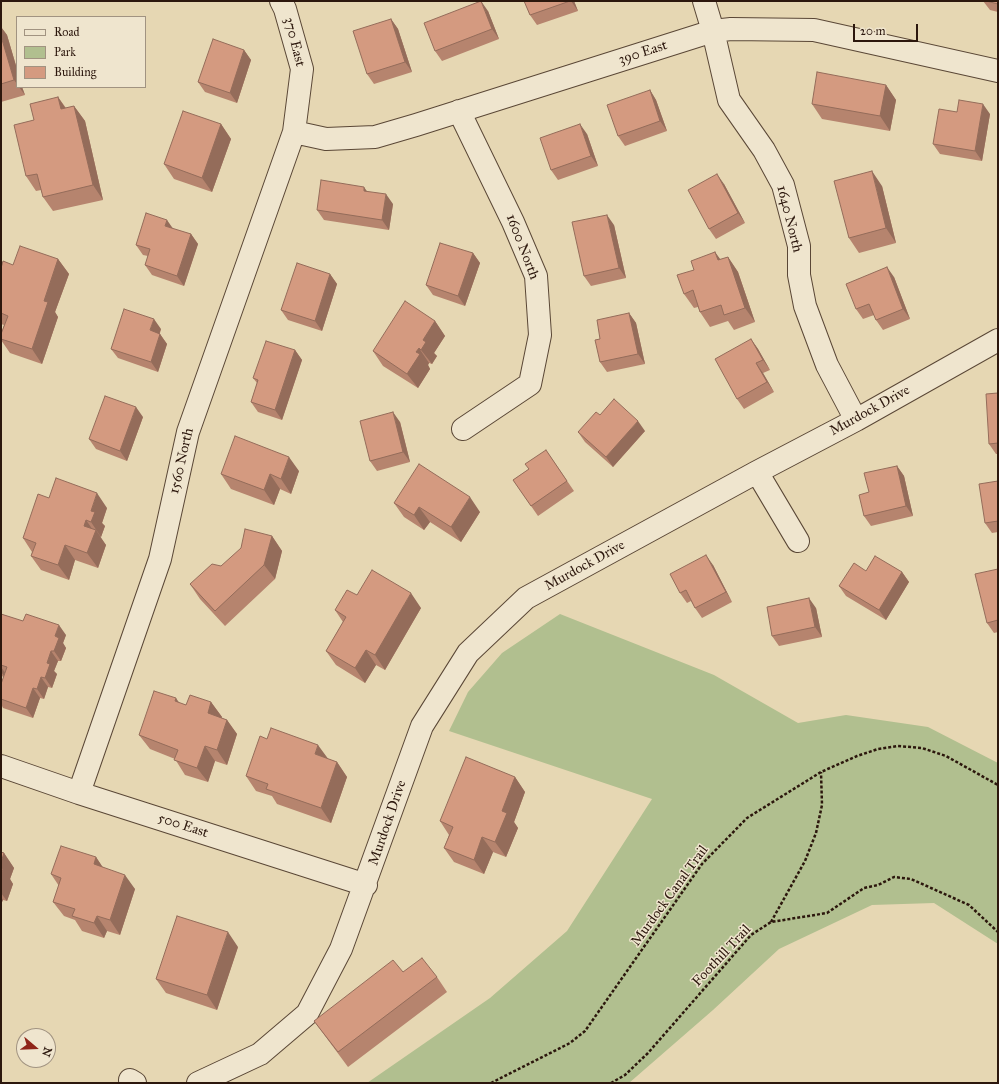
<!DOCTYPE html>
<html>
<head>
<meta charset="utf-8">
<style>
	body { margin:0 }
	#map { position:relative; width:999px; height:1084px; overflow:hidden; background:#e6d7b3; font-family:"IM FELL Great Primer",serif }
	canvas { display:block }
	.frame { position:absolute; inset:0; border:2px solid #2c170d; pointer-events:none }
	.legend { position:absolute; left:16px; top:16px; width:130px; height:72px; box-sizing:border-box; background:#efe5ce; border:1px solid #a19381; margin:0; padding:5px 7px; list-style:none; font-size:12px; color:#2c170d }
	.legend li { display:flex; align-items:center; gap:8px; height:20px }
	.legend b { width:20px; border:1px solid #a19381 }
	.north { position:absolute; left:16px; top:1028px; width:40px; height:40px; box-sizing:border-box; background:#efe5ce; border:1px solid #a19381; border-radius:50%; rotate:109deg; font-size:11px; font-weight:700; line-height:16px; text-align:center; color:#2c170d }
	.north::after { content:''; display:block; margin:auto; width:14px; height:18px; background:#8f2418; clip-path:polygon(50% 0,100% 100%,50% 72%,0 100%) }
	.scale { position:absolute; left:853px; top:24px; width:65px; height:18px; box-sizing:border-box; border:2px solid #2c170d; border-top:0; padding-left:5px; font-size:12px; line-height:14px; white-space:nowrap; color:#2c170d; -webkit-text-stroke:3px #efe5ce; paint-order:stroke }
</style>
</head>
<body>
<div id="map">
<canvas width="999" height="1084"></canvas>
<div class="frame"></div>
<ul class="legend">
<li><b style="height:5px;background:#efe5ce"></b>Road</li>
<li><b style="height:11px;background:#b1bf8f"></b>Park</li>
<li><b style="height:11px;background:#d49a80"></b>Building</li>
</ul>
<div class="north">N</div>
<div class="scale">20 m</div>
</div>
<script>
const g = document.querySelector('canvas').getContext('2d');
g.lineJoin = 'round';
function fillPath(path, color) { g.fillStyle = color; g.fill(path, 'evenodd'); }
const shape = rows => new Path2D(rows.map(r => 'M' + r).join(''));
function strokePath(path, color, width, dash) { g.strokeStyle = color; g.lineWidth = width; g.lineCap = dash ? 'butt' : 'round'; g.setLineDash(dash || []); g.stroke(path); }
function label(font, color, halo, rows, align = 'center') {
  g.font = font + ' "IM FELL Great Primer",serif'; g.lineWidth = 3; g.setLineDash([]); g.textBaseline = 'middle'; g.strokeStyle = halo; g.fillStyle = color; for (const [text, x, y, turn = 0] of rows) {
    g.save(); g.translate(x, y); g.rotate((+turn || 0) * Math.PI / 180); g.textAlign = isNaN(turn) ? turn : align; if (halo) g.strokeText(text, 0, 0); g.fillText(text, 0, 0); g.restore();
  }
}
const green = shape([
	[560,614,714,675,798,723,846,715,928,727,998,763,998,944,934,903,872,905,779,949,713,1010,629,1083,367,1083,490,998,567,931,652,799,449,731,468,692,502,653]
]);
const path = shape([
	[771,922,805,861,816,833,822,805,821,772],
	[491,1083,570,1043,585,1031,702,864,747,818,821,772,857,756,878,749,898,746,922,748,946,756,998,785],
	[611,1083,625,1075,648,1053,751,935,771,922,827,913,864,888,878,885,894,877,911,879,969,905,998,932]
]);
const minor = shape([
	[704,1,713,31,729,100,764,150,783,185,799,246,799,275,805,306,827,365,856,420],
	[459,111,513,222,536,276,540,335,530,384,463,429],
	[294,132,326,139,375,137,416,125,713,31,731,29,814,30,998,71],
	[757,472,798,541],
	[1,766,79,793,366,885],
	[79,793,160,559,188,432,294,132,302,69,285,9,281,1],
	[130,1080,135,1083],
	[198,1083,260,1054,307,1014,341,949,422,726,468,653,526,598,757,472,856,420,998,340]
]);
const wall = shape([
	[524,1,574,1,578,11,537,25,530,15],
	[983,1,998,1,998,12,990,10],
	[488,11,499,39,442,61,435,51],
	[391,19,398,29,412,72,374,84,367,74],
	[1,27,7,35,17,69,17,87,22,87,25,95,1,102],
	[244,50,251,60,237,103,205,92,198,82],
	[886,85,896,100,890,131,822,119,812,104],
	[650,90,656,100,667,131,625,146,618,136],
	[58,97,66,108,74,106,85,121,103,200,53,211,43,197,41,190,36,191,26,176,34,120],
	[957,112,990,114,982,161,940,154,933,144],
	[221,124,231,139,212,192,174,179,164,164],
	[587,134,598,166,558,180,551,170],
	[724,184,745,223,716,239,709,229],
	[882,186,896,243,859,253,849,238],
	[393,204,389,230,324,220,317,210],
	[614,225,626,278,591,286,584,276],
	[173,229,191,234,198,244,184,286,152,275,145,265,148,256,143,255,136,245],
	[715,252,720,260,728,257,738,272,755,322,734,330,728,321,710,327,700,312,698,307,694,308,684,294,694,270],
	[473,253,480,263,465,306,433,295,426,285],
	[58,259,69,274,55,312,58,317,42,364,10,353,1,340,1,334,4,325,1,324,1,268,13,265],
	[330,274,337,284,322,331,288,320,281,310],
	[894,277,910,319,883,330,876,320,874,315,863,319,856,309],
	[629,313,636,323,645,364,607,372,600,362,600,339],
	[435,321,445,336,434,353,437,356,432,364,429,363,428,365,430,369,418,388,383,366,373,351],
	[161,329,160,333,160,334,167,344,158,372,118,358,111,349],
	[751,339,758,349,770,370,763,373,774,392,744,409,737,399],
	[295,350,302,360,282,420,258,412,251,402,257,383,253,378],
	[998,393,998,454,996,454,989,444],
	[143,417,127,461,96,449,89,439],
	[400,422,410,462,377,471,370,461],
	[645,431,613,467,585,442,578,432],
	[546,450,574,491,538,516,513,480,529,469],
	[897,466,904,476,913,516,871,526,864,516,869,492],
	[299,471,291,494,280,489,274,505,231,489,221,474],
	[998,481,998,532,992,533,985,523],
	[49,498,107,508,102,523,105,526,101,537,99,536,106,545,98,568,75,560,69,580,41,570,31,556,32,552,23,538],
	[394,503,480,512,461,542,430,522,424,530,404,517],
	[272,536,282,551,275,579,225,626,200,599,190,584],
	[713,565,732,602,702,618,695,608,691,601,687,603,680,593],
	[998,569,998,632,994,633,987,623],
	[866,571,902,572,909,582,886,620,846,596,839,586],
	[357,595,421,608,385,670,376,665,365,683,336,665,326,651,343,622,335,610],
	[816,608,822,637,779,646,772,636],
	[1,614,66,635,63,643,66,648,61,661,58,661,54,671,57,674,52,688,48,687,44,699,40,698,33,718,3,708,1,704,1,684,4,677,1,676],
	[211,702,222,717,221,718,227,720,237,734,227,765,215,761,208,782,185,775,175,759,150,749,139,735,179,703,186,705],
	[328,759,337,762,347,777,331,823,277,804,272,796,256,791,246,776],
	[515,777,525,792,514,822,518,828,506,857,493,852,484,874,454,862,444,848,449,835,440,821],
	[1,852,4,853,14,868,10,879,13,884,7,901,3,900,1,904],
	[96,857,103,868,135,889,120,935,107,931,104,938,82,931,75,920,64,916,53,902,59,886,51,874],
	[238,947,217,1010,166,993,156,979],
	[403,972,437,977,447,992,348,1067,314,1021]
]);
const shadedWall = shape([
	[481,1,488,11,499,39,492,29],
	[571,1,574,1,578,11],
	[391,19,398,29,412,72,405,62],
	[1,27,7,35,17,69,17,84,14,80,1,36],
	[244,50,251,60,237,103,230,93],
	[886,85,896,100,890,131,880,116],
	[19,87,22,87,25,95],
	[650,90,656,100,667,131,660,121],
	[58,97,68,112,61,109],
	[983,104,990,114,982,161,975,151],
	[74,106,85,121,103,200,93,185],
	[221,124,231,139,212,192,202,178],
	[580,124,587,134,598,166,591,156],
	[872,171,882,186,896,243,886,228],
	[717,174,724,184,745,223,738,213],
	[364,187,371,197,364,191],
	[386,194,393,204,389,230,382,220],
	[607,215,614,225,626,278,619,268],
	[167,220,174,230,165,226],
	[191,234,198,244,184,286,177,276],
	[715,252,726,267,718,260],
	[473,253,480,263,465,306,458,296],
	[728,257,738,272,755,322,745,308],
	[58,259,69,274,55,312,58,317,42,364,32,349,44,301],
	[887,267,894,277,910,319,903,309],
	[330,274,337,284,322,331,315,321],
	[629,313,636,323,645,364,638,354],
	[154,319,161,329,157,340,150,330],
	[435,321,445,336,434,353,437,356,432,364,421,350,423,340],
	[160,334,167,344,158,372,151,362],
	[751,339,758,349,770,370,763,360],
	[419,348,429,363,428,365,430,369,418,388,407,374,416,352],
	[295,350,302,360,282,420,275,410],
	[756,363,763,373,774,392,767,382],
	[136,407,143,417,127,461,120,451],
	[393,412,400,422,410,462,403,452],
	[638,421,645,431,613,467,606,457],
	[289,457,299,471,291,494,281,479],
	[897,466,904,476,913,516,906,506],
	[270,474,280,489,274,505,264,490],
	[97,493,107,508,102,523,105,526,101,537,91,522,91,511],
	[470,497,480,512,461,542,451,527],
	[419,507,430,522,424,530,414,515],
	[86,520,95,533,96,530,106,545,98,568,87,553,84,526],
	[272,536,282,551,275,579,264,565],
	[65,545,75,560,69,580,58,565],
	[706,555,713,565,732,602,726,592],
	[902,572,909,582,886,620,879,610],
	[411,593,421,608,385,670,375,655],
	[809,598,816,608,822,637,815,627],
	[59,625,66,635,63,643,66,648,61,661,54,651,55,636],
	[366,650,376,665,365,683,355,668],
	[51,651,58,661,54,671,57,674,52,688,45,678,47,663],
	[1,667,6,674,5,677,1,672],
	[41,677,48,687,44,699,37,689],
	[33,688,40,698,33,718,26,708],
	[176,698,186,713,175,701],
	[211,702,222,717,218,728,208,713],
	[227,720,237,734,227,765,217,750],
	[318,745,329,760,315,754],
	[205,746,215,761,208,782,197,768],
	[337,762,347,777,331,823,321,808],
	[515,777,525,792,514,822,518,828,506,857,495,842,502,811],
	[482,837,493,852,484,874,474,860],
	[4,853,14,868,10,879,13,884,7,901,1,893,1,862],
	[96,857,106,872,94,864],
	[125,875,135,889,120,935,110,920],
	[1,897,3,900,1,904],
	[97,916,107,931,104,938,94,923],
	[228,932,238,947,217,1010,207,995]
]);
const building = shape([
	[481,1,492,29,435,51,424,23,481,1],
	[524,1,570,1,530,15,524,1],
	[986,1,998,1,998,4,986,1],
	[391,19,405,62,367,74,353,31,391,19],
	[1,36,14,80,1,84,1,36],
	[213,39,244,50,230,93,198,82,213,39],
	[817,72,886,85,880,116,812,104,817,72],
	[650,90,660,121,618,136,607,105,650,90],
	[58,97,61,109,74,106,93,185,43,197,37,174,26,176,14,125,34,120,30,104,58,97],
	[959,100,983,104,975,151,933,144,939,109,957,112,959,100],
	[183,111,221,124,202,178,164,164,183,111],
	[580,124,591,156,551,170,540,138,580,124],
	[872,171,886,228,849,238,834,181,872,171],
	[717,174,738,213,709,229,688,190,717,174],
	[321,180,364,187,364,191,386,194,382,220,317,210,321,180],
	[146,213,167,220,165,226,191,234,177,276,145,265,150,249,136,245,146,213],
	[607,215,619,268,584,276,572,222,607,215],
	[440,243,473,253,458,296,426,285,440,243],
	[20,246,58,259,44,301,48,302,32,349,1,339,1,334,8,316,1,313,1,268,3,261,13,265,20,246],
	[715,252,718,260,728,257,745,308,724,315,721,305,700,312,693,290,684,294,677,275,694,270,691,261,715,252],
	[297,263,330,274,315,321,281,310,297,263],
	[887,267,903,309,876,320,869,304,856,309,846,284,887,267],
	[405,301,435,321,423,340,426,342,421,350,419,348,416,352,420,354,407,374,373,351,405,301],
	[124,309,154,319,150,330,160,334,151,362,111,349,124,309],
	[629,313,638,354,600,362,595,340,600,339,597,320,629,313],
	[751,339,763,360,756,363,767,382,737,399,715,359,751,339],
	[266,341,295,350,275,410,251,402,258,380,253,378,266,341],
	[998,393,998,443,989,444,986,394,998,393],
	[105,396,136,407,120,451,89,439,105,396],
	[614,399,638,421,606,457,578,432,596,412,600,415,614,399],
	[393,412,403,452,370,461,360,421,393,412],
	[235,436,289,457,281,479,270,474,264,490,221,474,235,436],
	[546,450,567,481,531,506,513,480,529,469,525,464,546,450],
	[419,464,470,497,451,527,419,507,414,515,394,503,419,464],
	[897,466,906,506,864,516,859,495,869,492,864,473,897,466],
	[56,478,97,493,91,511,95,512,91,522,86,520,84,526,96,530,87,553,65,545,58,565,31,556,36,543,23,538,38,494,49,498,56,478],
	[998,481,998,521,985,523,979,484,998,481],
	[245,529,272,536,264,565,215,611,190,584,212,564,221,566,241,548,245,529],
	[706,555,726,592,695,608,686,590,680,593,670,574,706,555],
	[875,556,902,572,879,610,839,586,854,563,866,571,875,556],
	[998,569,998,620,987,623,975,574,998,569],
	[372,570,411,593,375,655,366,650,355,668,326,651,346,617,335,610,347,590,357,595,372,570],
	[809,598,815,627,772,636,767,607,809,598],
	[1,614,23,621,26,614,59,625,55,636,59,638,54,651,51,651,47,663,50,664,45,678,41,677,37,689,33,688,26,708,1,699,1,684,7,667,1,665,1,614],
	[154,691,176,698,175,701,186,705,190,695,211,702,208,713,227,720,217,750,205,746,197,768,174,760,178,750,139,735,154,691],
	[271,728,318,745,315,754,337,762,321,808,266,789,268,784,246,776,260,736,267,739,271,728],
	[466,757,515,777,502,811,507,813,495,842,482,837,474,860,444,848,453,827,440,821,466,757],
	[61,846,96,857,94,864,125,875,110,920,97,916,94,923,72,916,75,909,53,902,61,878,51,874,61,846],
	[1,852,4,853,1,862,1,852],
	[1,868,3,869,1,875,1,868],
	[177,916,228,932,207,995,156,979,177,916],
	[422,958,437,977,338,1052,314,1021,393,960,403,972,422,958]
]);
const streetNames = [
	["370 East",294,42,76],
	["390 East",643,53,-18],
	["1640 North",789,219,76],
	["1600 North",522,247,69],
	["Murdock Drive",870,411,-29],
	["1560 North",182,461,-77],
	["Murdock Drive",585,566,-29],
	["Murdock Drive",388,823,-71],
	["500 East",183,826,18],
	["Murdock Canal Trail",670,896,-54],
	["Foothill Trail",722,956,-47]
];
fillPath(green, '#b1bf8f');
strokePath(minor, '#5a4736', 24);
strokePath(path, '#2c170d', 2.5, [3, 2]);
strokePath(minor, '#efe5ce', 22);
fillPath(wall, '#b6846e');
fillPath(shadedWall, '#946c5a');
fillPath(building, '#d49a80');
strokePath(building, '#946c5a', 1);
label('14px', '#2c170d', '#efe5ce', streetNames);
</script>
</body>
</html>
